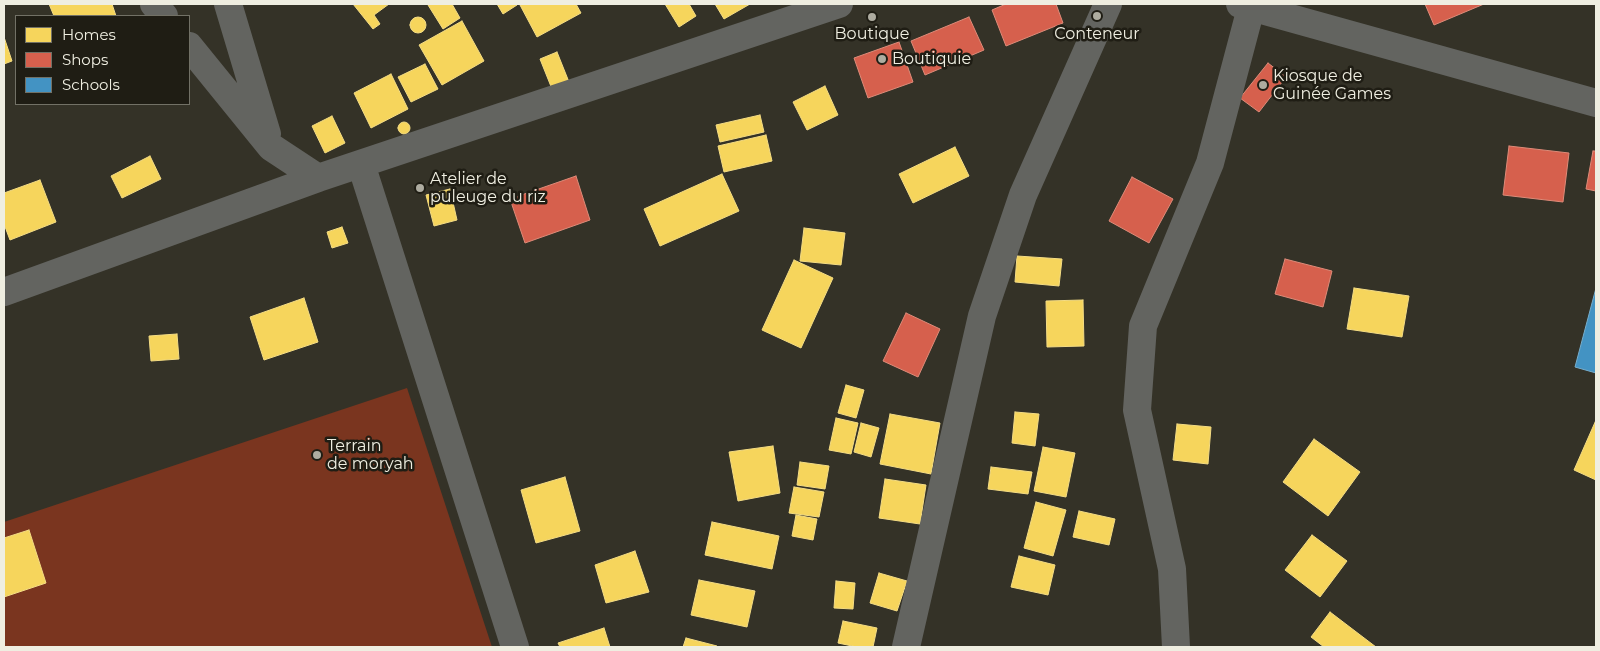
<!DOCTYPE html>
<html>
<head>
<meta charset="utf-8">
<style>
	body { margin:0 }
	#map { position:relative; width:1600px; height:651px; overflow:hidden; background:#343227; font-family:Montserrat,sans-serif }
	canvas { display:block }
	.frame { position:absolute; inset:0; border:5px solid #efeee1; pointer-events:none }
	.legend { position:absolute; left:15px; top:15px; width:175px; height:90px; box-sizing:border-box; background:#1f1d14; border:1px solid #727166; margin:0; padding:6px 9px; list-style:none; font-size:15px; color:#efeee1 }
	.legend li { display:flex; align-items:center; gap:10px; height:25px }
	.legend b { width:25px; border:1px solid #727166 }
</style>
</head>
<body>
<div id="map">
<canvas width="1600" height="651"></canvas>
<div class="frame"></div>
<ul class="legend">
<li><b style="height:14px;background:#f6d55c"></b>Homes</li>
<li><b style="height:14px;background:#d6604d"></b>Shops</li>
<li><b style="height:14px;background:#4393c3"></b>Schools</li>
</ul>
</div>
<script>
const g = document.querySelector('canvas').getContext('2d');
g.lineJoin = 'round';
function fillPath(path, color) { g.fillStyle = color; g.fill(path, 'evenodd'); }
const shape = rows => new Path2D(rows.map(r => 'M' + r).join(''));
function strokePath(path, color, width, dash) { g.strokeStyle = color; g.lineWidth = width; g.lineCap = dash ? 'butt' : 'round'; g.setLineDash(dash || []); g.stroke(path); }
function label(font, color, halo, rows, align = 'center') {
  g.font = font + ' Montserrat,sans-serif'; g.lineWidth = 5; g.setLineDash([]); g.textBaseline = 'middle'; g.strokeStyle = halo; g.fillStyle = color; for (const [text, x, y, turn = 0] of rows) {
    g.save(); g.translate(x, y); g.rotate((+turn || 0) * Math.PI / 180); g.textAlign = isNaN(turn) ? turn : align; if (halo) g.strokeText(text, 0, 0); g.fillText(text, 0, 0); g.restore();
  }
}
const green = shape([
	[407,388,492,647,4,647,4,522]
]);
const homes = shape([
	[49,4,112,4,116,16,54,16,49,4],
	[353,4,389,4,374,15,380,24,373,29,353,4],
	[430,4,452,4,460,18,443,29,428,5,430,4],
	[497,4,516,4,517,5,503,14,497,4],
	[524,4,576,4,581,13,537,37,520,5,524,4],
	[665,4,689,4,696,16,679,27,665,4],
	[715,4,750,4,724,19,715,4],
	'410 25a8 8 0 1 1 16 0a8 8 0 1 1-16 0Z',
	[462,21,484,61,442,85,419,45,462,21],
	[4,37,12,61,4,64,4,37],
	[557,52,569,82,552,89,540,59,557,52],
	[425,64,438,89,411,102,398,77,425,64],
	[391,74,408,109,371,128,354,93,391,74],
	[825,86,838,115,807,130,793,102,825,86],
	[760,115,764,132,720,142,716,125,760,115],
	[332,116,345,143,325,153,312,126,332,116],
	'398 128a6 6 0 1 1 12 0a6 6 0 1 1-12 0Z',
	[766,135,772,161,724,172,718,146,766,135],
	[955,147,969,176,913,203,899,174,955,147],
	[150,156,161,179,122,198,111,176,150,156],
	[722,174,739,211,660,246,644,209,722,174],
	[40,180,56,222,10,240,4,224,4,193,40,180],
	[450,189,457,220,434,226,426,195,450,189],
	[342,227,348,243,332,248,327,232,342,227],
	[804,228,845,233,841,265,800,261,804,228],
	[1017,256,1062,259,1059,286,1015,282,1017,256],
	[794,260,833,278,801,348,762,330,794,260],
	[1354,288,1409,296,1402,337,1347,329,1354,288],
	[304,298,318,342,264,360,250,317,304,298],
	[1083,300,1084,346,1047,347,1046,301,1083,300],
	[177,334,179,359,151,361,149,336,177,334],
	[846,385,864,390,856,418,838,413,846,385],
	[1015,412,1039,414,1035,446,1012,443,1015,412],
	[890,414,940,423,931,474,880,464,890,414],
	[836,418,858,423,851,454,829,450,836,418],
	[1596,420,1596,480,1574,470,1596,420],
	[861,423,879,428,871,457,854,452,861,423],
	[1177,424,1211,427,1208,464,1173,460,1177,424],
	[1314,439,1360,472,1328,516,1283,482,1314,439],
	[773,446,780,493,738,501,729,452,773,446],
	[1043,447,1075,453,1066,497,1034,491,1043,447],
	[800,462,829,466,825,489,797,485,800,462],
	[991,467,1032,472,1028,494,988,489,991,467],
	[565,477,580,531,536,543,521,490,565,477],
	[885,479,926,485,920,524,879,518,885,479],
	[794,487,824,492,819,517,789,513,794,487],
	[1036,502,1066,510,1053,556,1024,548,1036,502],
	[1079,511,1115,519,1109,545,1073,537,1079,511],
	[796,515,817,519,813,540,792,536,796,515],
	[712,522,779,536,772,569,705,555,712,522],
	[29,530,46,583,4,597,4,538,29,530],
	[1312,535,1347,561,1320,597,1285,570,1312,535],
	[635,551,649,592,606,603,595,565,635,551],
	[1019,556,1055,565,1048,595,1011,587,1019,556],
	[879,573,907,581,897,611,870,603,879,573],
	[699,580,755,591,747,627,691,615,699,580],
	[836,581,855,583,853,609,834,608,836,581],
	[1330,612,1376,647,1324,647,1311,637,1330,612],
	[843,621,877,628,873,647,857,647,838,643,843,621],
	[604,628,610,647,560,647,558,643,604,628],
	[686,638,717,646,717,647,683,647,686,638]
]);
const shops = shape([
	[1006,4,1056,4,1063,23,1006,46,992,10,1006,4],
	[1425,4,1484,4,1434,25,1425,4],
	[969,17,984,50,925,75,911,41,969,17],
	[899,42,913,82,868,98,854,58,899,42],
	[1268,63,1286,77,1259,112,1240,98,1268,63],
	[1509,146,1569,153,1563,202,1503,195,1509,146],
	[1593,151,1596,151,1596,191,1586,189,1593,151],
	[576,176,590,220,525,243,510,199,576,176],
	[1132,177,1173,199,1149,243,1109,221,1132,177],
	[1285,259,1332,271,1323,307,1275,294,1285,259],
	[906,313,940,329,918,377,883,361,906,313]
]);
const schools = shape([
	[1596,288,1596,373,1575,367,1596,288]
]);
const minor = shape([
	[154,4,164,16],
	[228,4,267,134],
	[1240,4,1596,103],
	[189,46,271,147,318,178],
	[361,164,515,647],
	[4,292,318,178,839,4],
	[906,647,982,316,1023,195,1108,4],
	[1176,647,1172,569,1137,410,1143,326,1210,163,1251,8]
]);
const markers = [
	[1097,16,5,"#aeaca0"],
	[872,17,5,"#aeaca0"],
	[882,59,5,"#aeaca0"],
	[1263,85,5,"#aeaca0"],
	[420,188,5,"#aeaca0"],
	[317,455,5,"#aeaca0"]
];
const poiNames = [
	["Boutique",872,34,"center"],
	["Conteneur",1097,34,"center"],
	["Boutiquie",892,59],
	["Kiosque de",1273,76],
	["Guinée Games",1273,94],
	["Atelier de",430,179],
	["puleuge du riz",430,197],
	["Terrain",327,446],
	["de moryah",327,464]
];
fillPath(green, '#7a351f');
fillPath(homes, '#f6d55c');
strokePath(homes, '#f4dc84', 1);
fillPath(shops, '#d6604d');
strokePath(shops, '#de8b79', 1);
fillPath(schools, '#4393c3');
strokePath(schools, '#77aecc', 1);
strokePath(minor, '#636460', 28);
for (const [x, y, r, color] of markers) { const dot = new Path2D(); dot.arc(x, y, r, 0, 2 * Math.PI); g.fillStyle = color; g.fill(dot); strokePath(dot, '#1f1d14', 2); }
label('16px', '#efeee1', '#1f1d14', poiNames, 'left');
</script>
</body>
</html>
